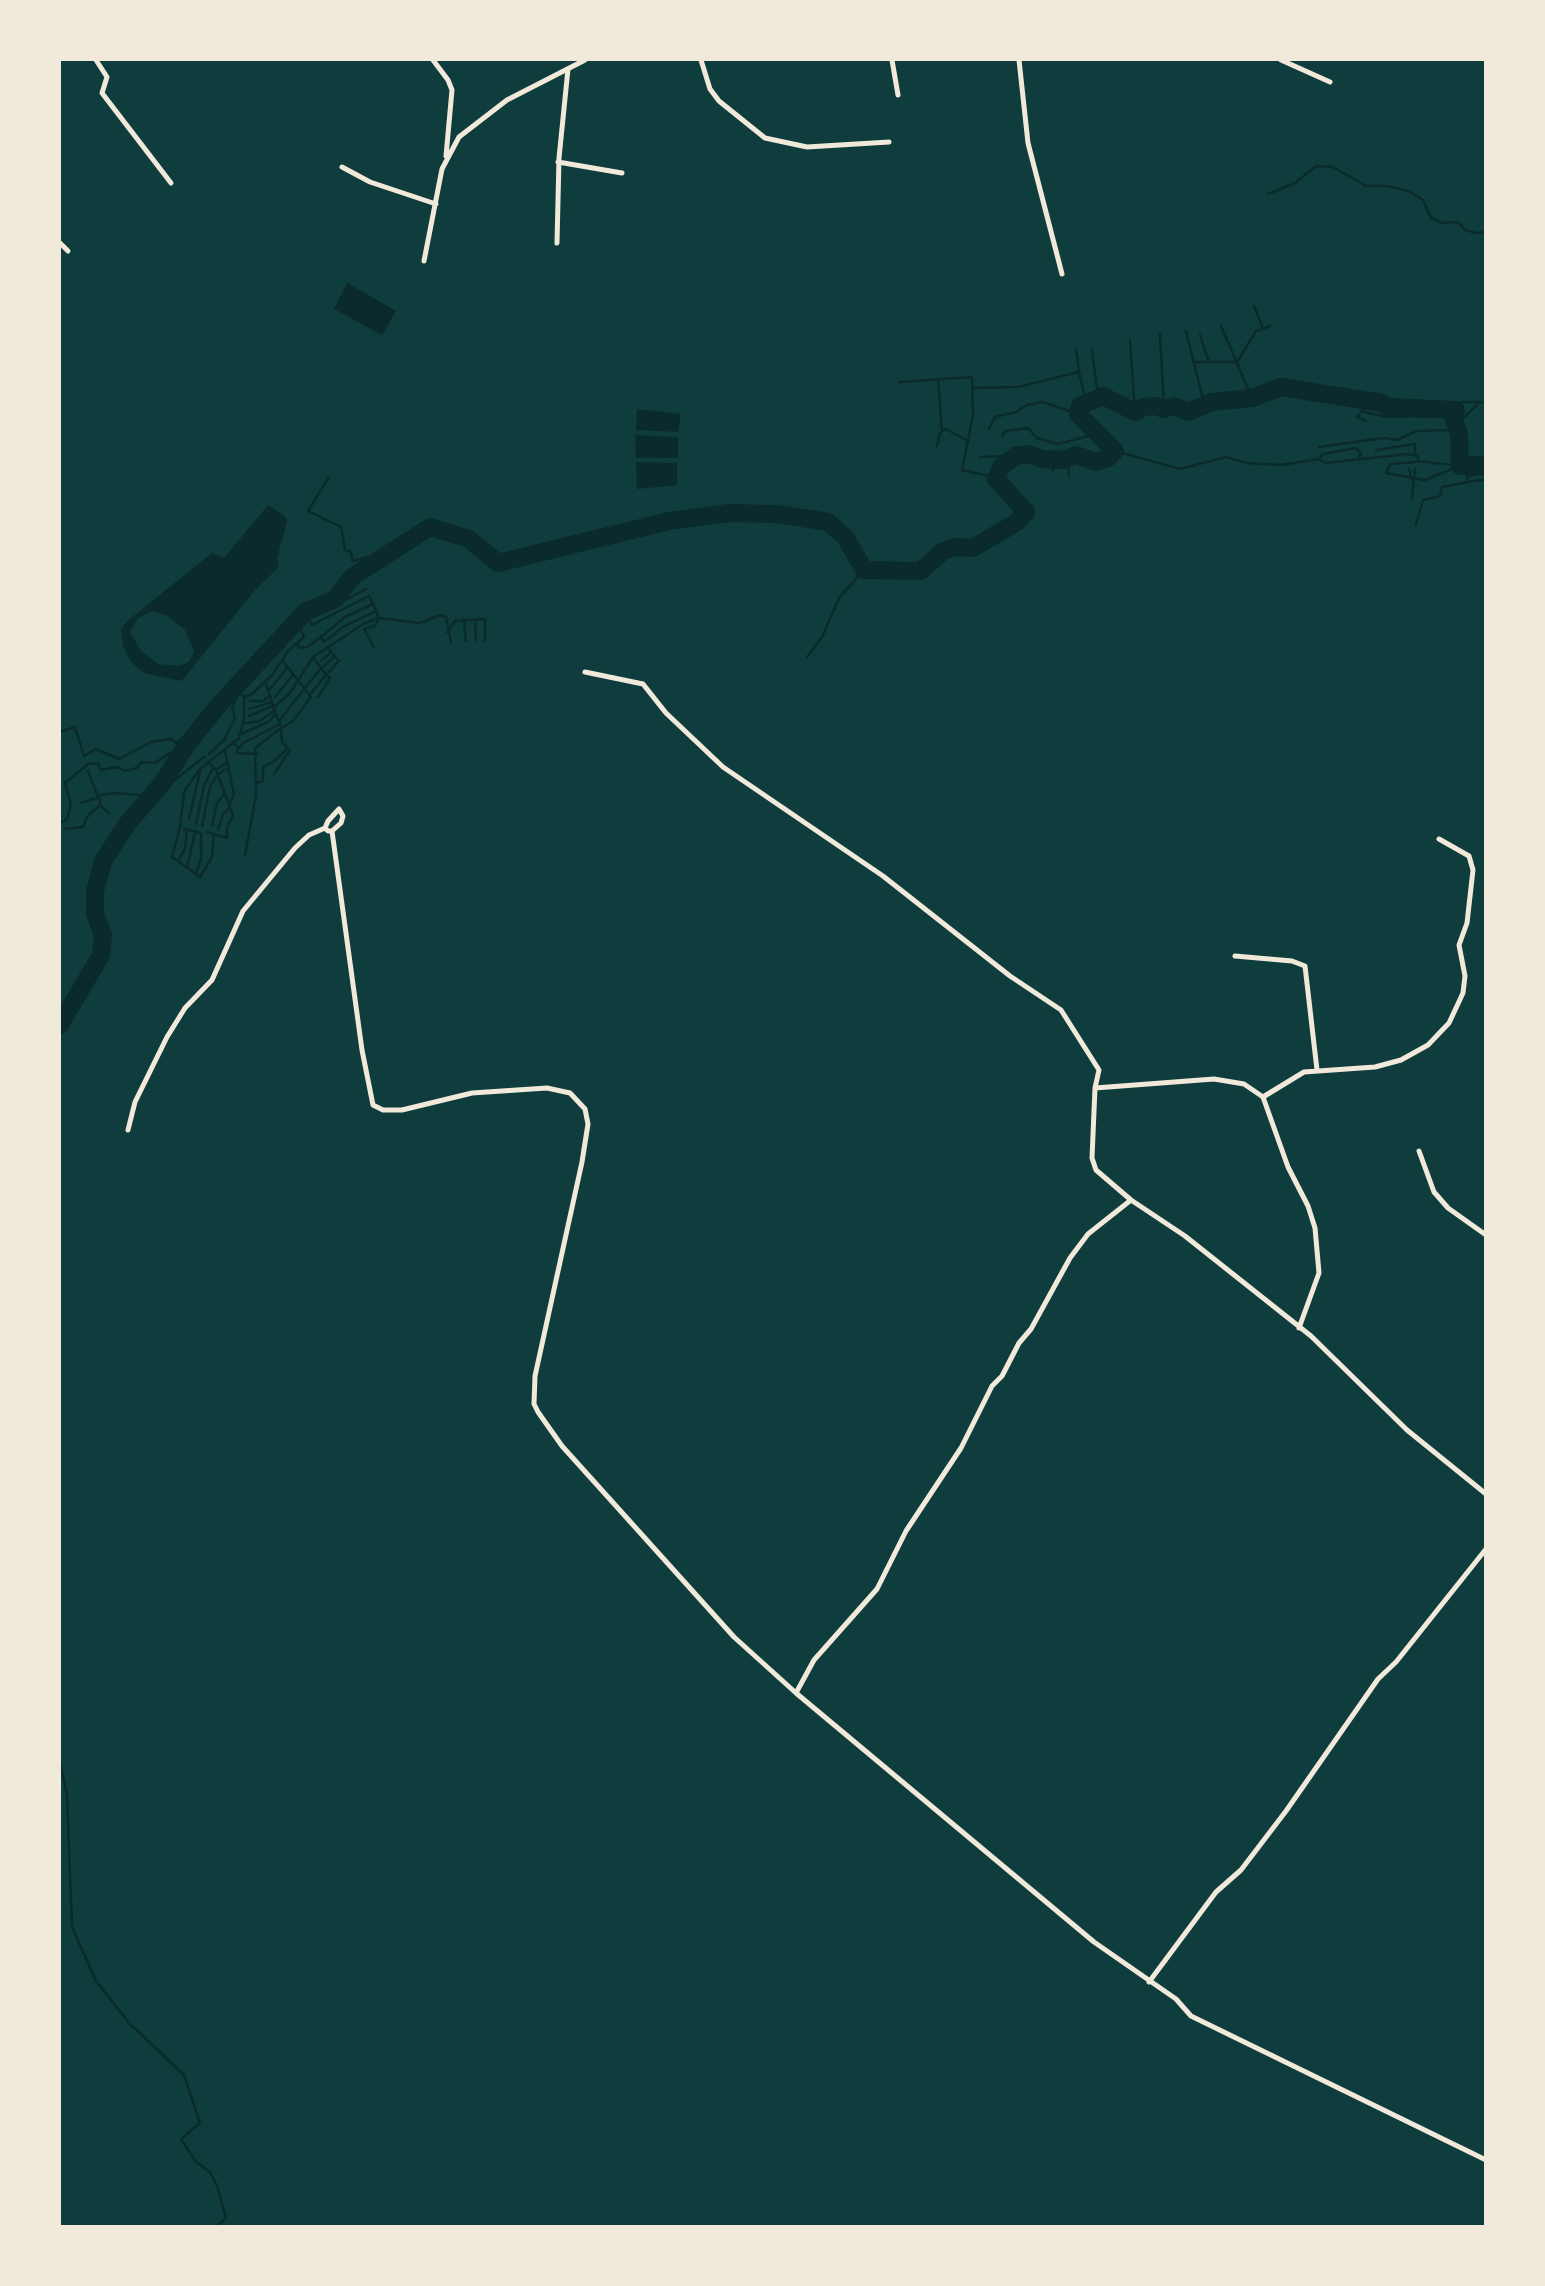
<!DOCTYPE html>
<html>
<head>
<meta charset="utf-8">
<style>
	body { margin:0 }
	#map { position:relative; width:1545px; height:2286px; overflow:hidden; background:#0f3d3e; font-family:Raleway,sans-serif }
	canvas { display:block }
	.frame { position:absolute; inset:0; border:61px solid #f1e9da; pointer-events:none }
</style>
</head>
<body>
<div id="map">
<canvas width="1545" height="2286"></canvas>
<div class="frame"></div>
</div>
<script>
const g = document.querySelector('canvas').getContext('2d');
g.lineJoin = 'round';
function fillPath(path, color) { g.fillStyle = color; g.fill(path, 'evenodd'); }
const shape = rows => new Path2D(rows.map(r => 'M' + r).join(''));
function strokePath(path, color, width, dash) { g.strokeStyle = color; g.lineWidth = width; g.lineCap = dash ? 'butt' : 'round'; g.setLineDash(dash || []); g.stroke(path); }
const water = shape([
	[347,283,396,311,382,335,334,309],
	[637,409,681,414,678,432,636,430],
	[635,435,678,437,678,458,636,458],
	[636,462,677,463,677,485,637,489],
	[268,505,286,517,287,522,277,558,279,567,256,589,185,677,181,681,144,673,131,662,123,646,121,630,126,622,212,553,224,558],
	[152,611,166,615,185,630,194,651,189,662,179,666,158,664,141,651,130,632,138,618]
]);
const stream = shape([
	[1268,194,1295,183,1316,166,1333,167,1366,186,1387,186,1409,191,1423,200,1431,218,1443,223,1458,222,1465,230,1477,233,1486,232],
	[1254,306,1263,329],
	[1221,326,1252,398],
	[1186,331,1205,407],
	[1160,334,1164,409],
	[1200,335,1209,362],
	[1130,340,1135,412],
	[1076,349,1079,370],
	[1092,350,1098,397],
	[1195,362,1237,362,1256,331,1270,326],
	[938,379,942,431],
	[899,382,972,377,973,415,962,470,988,476,998,474],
	[972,388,1018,387,1079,372,1086,402],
	[1456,410,1462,402,1480,402],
	[1361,411,1386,417,1449,415,1451,430,1480,402,1486,403],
	[1366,421,1357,417,1369,402],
	[989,429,995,417,1016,412,1027,405,1043,402,1069,411,1079,410],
	[1002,436,1005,431,1028,428,1037,438,1058,444,1096,434],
	[937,446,940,433,946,429,968,441],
	[1319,447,1384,438,1397,440,1417,431,1451,430,1454,440,1459,439],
	[1376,450,1415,444,1415,454],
	[1115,451,1180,469,1226,457,1247,463,1280,465,1319,459,1326,463,1408,454,1418,456,1418,461,1460,466],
	[980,457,1015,456],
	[1460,457,1486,457],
	[1319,459,1323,454,1356,448,1361,453,1359,459],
	[1416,462,1390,464,1386,473,1425,480,1457,467],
	[1466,466,1468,482,1486,479],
	[1409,468,1412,480],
	[1053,470,1055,459],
	[1069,476,1068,466,1072,456],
	[1467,476,1486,473],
	[329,477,308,511,341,527,345,550,350,551,353,561,372,556,379,558],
	[1412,498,1415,469],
	[1416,525,1423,500,1440,496,1442,487,1468,482],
	[309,619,366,589],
	[464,621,466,641],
	[475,623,476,640],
	[447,632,455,621,485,619,485,641],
	[321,637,345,617,373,604,376,611],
	[297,645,300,648,307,647,321,637,324,642,343,627,376,611,379,618,375,626,364,629,374,647],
	[313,657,326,675,339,661,327,647],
	[807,657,822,637,839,598,864,570],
	[321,661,331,652],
	[323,667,335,656],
	[269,690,287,668],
	[310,694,326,675,330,678,318,697],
	[244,697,252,694,273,674,288,651,304,637,300,628,309,619,312,625,369,596,373,604],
	[275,697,293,675],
	[250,701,263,701,270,696],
	[273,708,290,693,313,657,365,623,379,618,420,623,440,615,446,617,451,642],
	[249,709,272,702],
	[249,716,272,706],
	[279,721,321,668],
	[242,724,260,721,274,711],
	[60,732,75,727,84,756,96,749,119,759,151,742,171,739,177,743,200,722],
	[239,735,268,722,275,715],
	[234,744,239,748,236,753,257,754],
	[239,748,243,743,280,724],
	[225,751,234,795,229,805],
	[209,754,224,740,235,718,232,708,239,693],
	[216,770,226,763],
	[88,771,98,797],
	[274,774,290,750,282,742,281,728,292,722,311,697,282,660],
	[256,783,263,781,263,767,273,762,287,749],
	[161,785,166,787,204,757],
	[81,803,97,798],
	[109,813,100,805,100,795,115,793,151,796],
	[189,819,200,771],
	[60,823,67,819,71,805,65,783,88,764,98,763,101,770,117,767,125,771,137,768,142,762,155,763,182,745,186,746],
	[196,824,204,786,213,768],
	[202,826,210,787,217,775,228,768],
	[212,826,217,803,224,794],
	[65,829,83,827,87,817,100,805],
	[184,829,201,833,201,859,196,874],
	[218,830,223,814,229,808],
	[207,832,227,838,227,827,233,815,216,770,209,763],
	[214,834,212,857,200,877,172,857,180,827,184,792,199,770,239,738,244,719,244,697,235,688],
	[245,855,256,795,255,748,281,728,265,681],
	[178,861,185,849,187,830],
	[187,868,195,832],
	[60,1763,67,1795,72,1927,96,1981,129,2023,184,2075,200,2123,181,2139,196,2162,210,2172,217,2186,226,2218,217,2226]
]);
const river = shape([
	[60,1025,101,955,103,935,95,914,95,891,103,861,127,824,161,785,186,746,218,706,305,612,335,599,352,577,430,527,469,539,498,563,669,521,729,513,776,514,828,522,846,538,864,570,921,571,943,551,955,547,973,548,1017,522,1026,512,996,479,1001,467,1015,456,1028,454,1042,459,1062,460,1076,455,1096,462,1108,458,1115,451,1078,414,1080,406,1103,396,1135,412,1143,407,1155,406,1164,409,1174,406,1189,412,1212,402,1252,398,1281,387,1382,403,1388,407,1456,410,1454,420,1459,434,1460,466,1486,465]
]);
const minor = shape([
	[96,60,107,77,102,93,171,183],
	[433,60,448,80,452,90,446,156],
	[701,60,710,89,719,101,765,138,807,147,889,142],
	[892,60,898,95],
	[1019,60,1028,143,1062,274],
	[1281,60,1330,82],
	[558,162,622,173],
	[342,167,370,182,436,204],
	[60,243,68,251],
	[557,243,559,158,568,69],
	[424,261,442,169,459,137,507,100,585,60],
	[585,672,643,684,666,713,723,767,883,876,1010,976,1061,1010,1099,1070,1095,1088,1092,1158,1096,1170,1131,1200,1185,1236,1311,1336,1407,1430,1486,1494],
	[339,809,343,816,341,823,332,831,328,831,325,828,328,821,339,809],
	[332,831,362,1050,373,1105,383,1110,402,1110,472,1093,547,1088,570,1093,585,1109,588,1124,582,1162,535,1376,534,1404,538,1412,562,1446,734,1637,796,1693],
	[1235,956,1292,961,1305,966,1317,1070],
	[1095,1088,1214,1079,1244,1084,1263,1097,1288,1167,1308,1206,1315,1228,1319,1273,1299,1328],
	[1263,1097,1304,1072,1375,1067,1401,1060,1428,1045,1449,1023,1463,993,1465,976,1459,945,1467,923,1473,870,1469,856,1439,839],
	[128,1130,135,1102,167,1037,185,1008,212,980,243,911,295,848,309,835,325,828],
	[1419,1151,1434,1192,1448,1208,1486,1235],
	[1131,1200,1088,1234,1070,1258,1031,1329,1019,1343,1002,1376,992,1386,961,1448,906,1531,877,1589,814,1660,796,1693,1094,1942,1176,1999,1191,2016,1486,2160],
	[1149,1982,1216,1892,1241,1870,1286,1811,1378,1679,1396,1662,1486,1549]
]);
fillPath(water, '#0a2a2b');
strokePath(stream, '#0a2a2b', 2.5);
strokePath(river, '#0a2a2b', 18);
strokePath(minor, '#f1e9da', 5);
</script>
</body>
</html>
